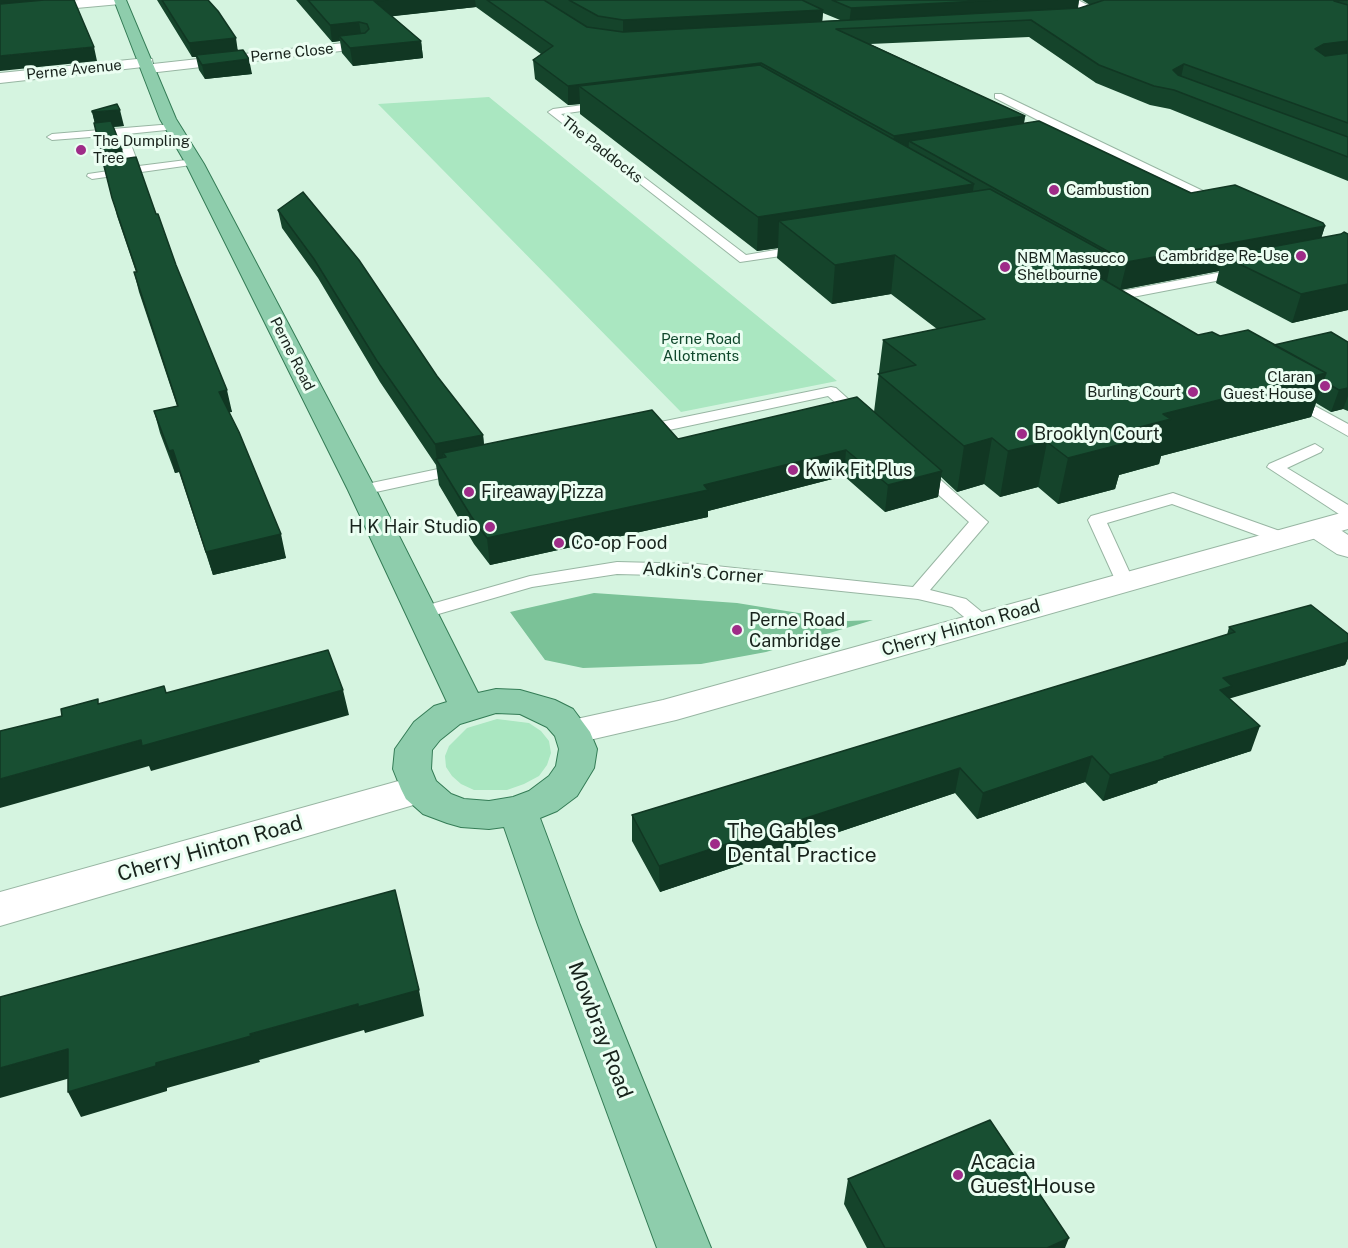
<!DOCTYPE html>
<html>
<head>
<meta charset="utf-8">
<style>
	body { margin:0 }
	canvas { display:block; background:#d5f4e0 }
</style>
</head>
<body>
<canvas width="1348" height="1248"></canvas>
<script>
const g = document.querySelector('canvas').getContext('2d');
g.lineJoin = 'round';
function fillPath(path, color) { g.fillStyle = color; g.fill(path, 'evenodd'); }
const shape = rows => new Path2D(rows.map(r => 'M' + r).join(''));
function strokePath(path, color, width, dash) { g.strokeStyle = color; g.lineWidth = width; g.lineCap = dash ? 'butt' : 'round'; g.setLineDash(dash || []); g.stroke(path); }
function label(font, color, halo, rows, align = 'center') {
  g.font = font + ' "Public Sans",sans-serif'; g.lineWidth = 6; g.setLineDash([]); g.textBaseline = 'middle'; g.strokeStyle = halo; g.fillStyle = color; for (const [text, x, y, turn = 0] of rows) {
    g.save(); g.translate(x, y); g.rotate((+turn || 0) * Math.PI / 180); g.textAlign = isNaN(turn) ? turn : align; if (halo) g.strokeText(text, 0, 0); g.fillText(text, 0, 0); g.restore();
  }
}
const green = shape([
	[489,97,837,381,681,412,378,104],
	[497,719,529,723,541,731,549,741,551,753,547,765,539,776,524,784,507,790,474,790,461,784,452,776,446,767,445,756,449,746,467,728]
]);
const forest = shape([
	[594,593,737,603,848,621,873,620,766,652,701,664,583,668,545,660,510,612]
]);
const service = shape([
	[995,94,1001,94,1226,202,1224,204,1216,204,1070,136,1036,140,1036,136,1061,132,995,98,995,94],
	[606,102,609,103,609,107,561,114,746,255,804,245,810,249,808,252,740,262,548,112,553,109,606,102],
	[173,124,178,127,176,129,127,134,139,166,194,159,199,162,198,164,92,179,87,176,88,174,129,168,117,135,52,140,47,137,52,134,173,124],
	[1243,268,1247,269,1249,272,1247,275,1117,300,1110,296,1117,292,1243,268],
	[831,387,836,388,866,415,869,418,866,421,856,421,828,396,641,436,633,431,641,426,831,387],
	[1291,393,1348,424,1348,436,1286,401,1283,398,1286,395,1291,393],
	[1315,444,1323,449,1321,452,1287,468,1348,505,1348,517,1342,516,1267,467,1269,464,1315,444],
	[462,464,468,466,470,469,468,472,362,495,356,494,354,490,356,486,362,485,462,464],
	[919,464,925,466,988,522,930,590,966,599,989,618,992,622,989,626,975,626,952,607,918,599,697,576,617,574,532,587,421,619,414,617,411,613,414,609,530,576,617,562,697,564,913,587,969,522,913,472,911,469,913,466,919,464],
	[1173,493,1291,535,1294,539,1291,543,1285,544,1279,543,1172,504,1107,523,1134,582,1132,586,1125,588,1118,586,1088,520,1091,516,1173,493]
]);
const minor = shape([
	[79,0,126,0,120,4,0,15,0,7,79,0],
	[1062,0,1078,0,1101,12,1087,20,1059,22,1057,19,1059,16,1085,12,1062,0],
	[362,41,367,42,369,45,367,48,149,73,144,72,143,67,0,83,0,73,147,58,152,59,153,64,362,41],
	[1319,520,1330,523,1348,535,1348,557,1337,554,1308,535,1304,529,1308,523,1319,520]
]);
const tertiary = shape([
	[1348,511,1348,529,676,720,572,744,559,741,554,732,559,723,572,720,663,700,1348,511],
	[420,775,434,779,439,789,434,799,0,926,0,892,420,775]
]);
const primary = shape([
	[114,0,126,0,176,119,204,164,376,490,478,693,496,689,520,690,555,700,573,709,590,732,597,749,594,768,577,796,557,811,540,818,580,925,711,1248,657,1248,538,925,504,827,489,829,461,827,447,823,423,814,406,799,401,789,393,769,395,749,414,722,434,706,447,702,348,490,186,164,160,119,114,0],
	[496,713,520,714,547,727,555,736,559,749,556,766,549,776,529,791,513,797,489,801,464,799,451,794,436,781,431,769,432,750,440,740,460,724,496,713]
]);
const wall = shape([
	[157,0,208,0,252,74,205,79,199,70,196,57,192,57],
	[296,0,1079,0,1078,8,1090,5,1082,0,1348,0,1348,181,1170,109,1150,105,1096,83,1029,37,870,44,1025,116,1024,123,1191,193,1325,226,1321,238,1348,234,1348,310,1292,323,1216,283,1219,271,1120,290,1198,335,1220,336,1274,345,1348,342,1348,411,1343,409,1331,412,1316,403,1311,417,1161,456,1159,464,1119,475,1115,489,1058,504,1038,487,1000,497,984,484,957,492,941,477,938,497,885,512,844,476,708,511,708,517,490,565,474,544,439,485,436,465,380,382,318,278,282,228,278,210,437,376,483,435,484,445,678,439,874,412,883,340,937,329,891,294,832,304,777,258,778,248,757,251,580,114,580,104,568,105,535,79,533,60,541,54,476,7,392,16,421,41,423,58,353,66,342,53,340,41,332,42],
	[823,13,840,20,822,21],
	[92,111,124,126,113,127,124,159,156,214,232,412,229,412,286,558,213,575,179,472,175,473,160,433,154,411,177,406,139,292,134,272,136,272,117,216],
	[1229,627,1348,634,1348,658,1345,665,1229,698,1251,751,1158,781,1157,783,1103,801,1085,782,977,819,955,793,660,892,632,841,632,815,1227,635],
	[848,1179,1065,1248,867,1248,844,1204]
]);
const shadedWall = shape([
	[0,0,53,0,0,5],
	[388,0,475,0,476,7,377,18,374,1],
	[997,0,1079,0,1077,11,849,25,851,8],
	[823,10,822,26,623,37,623,20],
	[359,22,362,39,339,36,340,41,332,42,330,25],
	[236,38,238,52,196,55,196,57,192,57,189,43],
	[421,41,423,58,353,66,350,48],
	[1348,41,1348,58,1319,62,1315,49,1324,44],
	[94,47,97,61,0,71,0,56],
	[249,59,252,74,205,79,202,65],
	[761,63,761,82,579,86,580,104,568,105,568,86],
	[1184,64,1180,82,1173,70],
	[120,110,124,126,96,128,92,112],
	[1025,116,1022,136,909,141,908,154,891,157,894,136],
	[122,149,126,166,106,169,101,152],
	[974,184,969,216,779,221,778,248,757,251,758,217],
	[1325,226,1317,252,1223,256,1219,271,1120,290,1127,262],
	[895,255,891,294,832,304,835,265],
	[1112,256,1104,295,1075,263],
	[1348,284,1348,310,1292,323,1301,294],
	[1326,373,1311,417,1161,456,1159,464,1119,475,1115,489,1058,504,1068,458,1113,434,1163,414],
	[1348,388,1348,396,1343,409,1331,412,1339,390],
	[227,390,232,412,224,413,219,392],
	[483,435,485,457,446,457,443,453,445,465,437,461,435,444],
	[992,438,984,484,957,492,964,446],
	[1047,442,1038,487,1000,497,1008,451],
	[173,450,179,472,175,473,169,451],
	[846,450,844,476,708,511,708,517,490,565,487,538],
	[942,471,938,497,885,512,888,485],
	[281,534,286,558,213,575,206,552],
	[1348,642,1348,658,1345,665,1228,699,1211,715,1223,678],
	[343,690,349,715,151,771,149,766,0,808,0,779,141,740],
	[1260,726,1251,751,1158,781,1157,783,1103,801,1110,775,1164,757],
	[1092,756,1085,782,977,819,983,793],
	[960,768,955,793,660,892,659,866],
	[419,990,424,1016,365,1033,364,1030,259,1060,260,1062,167,1088,167,1091,81,1117,68,1092,156,1063,250,1034,358,1004],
	[68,1049,81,1075,0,1098,0,1068],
	[1069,1238,1065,1248,1047,1248]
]);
const building = shape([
	[44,0,74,0,94,47,0,56,0,4,44,0],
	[162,0,208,0,218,11,236,38,189,43,162,0],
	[308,0,388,0,374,1,421,41,350,48,339,36,365,33,369,29,367,24,359,22,330,25,308,0],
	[487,0,544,0,587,27,623,32,1080,8,1104,0,1348,0,1334,1,1348,5,1348,41,1324,44,1315,49,1325,56,1348,53,1348,123,1184,64,1173,70,1178,75,1348,137,1348,157,1174,90,1154,86,1099,65,1031,20,836,29,1025,116,894,136,761,63,568,86,533,60,553,46,487,0],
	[569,0,802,0,823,10,623,20,598,16,569,0],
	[832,0,997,0,851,8,832,0],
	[243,50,249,59,202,65,196,55,243,50],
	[760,65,974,184,758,217,579,86,760,65],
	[117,104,120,110,92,112,92,111,117,104],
	[111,121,122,149,101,152,94,123,111,121],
	[1039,121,1191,193,1235,185,1323,223,1325,226,1127,262,909,141,1039,121],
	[136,157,156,214,158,214,176,265,227,390,219,392,239,432,281,534,206,552,173,450,169,451,154,411,178,406,134,272,137,272,112,198,103,162,136,157],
	[990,189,1112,256,1075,263,1198,335,1212,332,1220,336,1248,330,1326,373,1163,414,1171,419,1113,434,1126,443,1068,458,1047,442,1008,451,992,438,964,446,878,374,916,365,883,340,985,319,895,255,835,265,779,221,990,189],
	[303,192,359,260,437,376,483,435,435,444,377,361,314,259,278,210,303,192],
	[1344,232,1348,234,1348,284,1301,294,1223,256,1341,234,1344,232],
	[1331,332,1348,342,1348,388,1339,390,1323,381,1326,373,1274,345,1331,332],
	[857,397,942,471,888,485,846,450,704,485,708,490,487,538,471,516,436,459,446,457,443,453,652,410,678,439,857,397],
	[1311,605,1348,634,1348,642,1223,678,1232,686,1220,690,1260,726,1164,757,1166,758,1110,775,1092,756,983,793,960,768,659,866,632,815,1235,632,1229,627,1311,605],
	[328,650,343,690,142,746,141,740,0,779,0,731,62,716,61,709,98,699,98,704,164,686,166,693,328,650],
	[395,890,419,990,358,1007,358,1004,250,1034,251,1036,156,1063,156,1066,68,1092,68,1049,0,1068,0,997,395,890],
	[990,1120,1069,1238,1047,1248,885,1248,848,1179,990,1120]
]);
const markers = [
	[81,150,6,"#9f2c88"],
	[1054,190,6,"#9f2c88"],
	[1301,256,6,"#9f2c88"],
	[1005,267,6,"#9f2c88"],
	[1325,386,6,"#9f2c88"],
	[1193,392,6,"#9f2c88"],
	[1022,434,6,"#9f2c88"],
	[793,470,6,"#9f2c88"],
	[469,492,6,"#9f2c88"],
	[490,527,6,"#9f2c88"],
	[559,543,6,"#9f2c88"],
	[737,630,6,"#9f2c88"],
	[715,844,6,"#9f2c88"],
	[958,1175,6,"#9f2c88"]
];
const farStreetnames = [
	["Perne Close",292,53,-6],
	["Perne Avenue",74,70,-6],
	["The Paddocks",602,150,38],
	["Perne Road",292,354,63]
];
const farPoinames = [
	["The Dumpling",93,141],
	["Tree",93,158],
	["Cambustion",1066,190],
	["Cambridge Re-Use",1289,256,"right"],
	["NBM Massucco",1017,258],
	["Shelbourne",1017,275],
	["Claran",1313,377,"right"],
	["Guest House",1313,394,"right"],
	["Burling Court",1181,392,"right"]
];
const farParknames = [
	["Perne Road",701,339],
	["Allotments",701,356]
];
const poiNames = [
	["Brooklyn Court",1034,434],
	["Kwik Fit Plus",805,470],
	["Fireaway Pizza",481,492],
	["H K Hair Studio",478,527,"right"],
	["Co-op Food",571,543],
	["Perne Road",749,620],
	["Cambridge",749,641]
];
const streetNames = [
	["Adkin's Corner",703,573,4],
	["Cherry Hinton Road",961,628,-16]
];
const nearPoinames = [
	["The Gables",727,832],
	["Dental Practice",727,856],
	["Acacia",970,1163],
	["Guest House",970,1187]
];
const nearStreetnames = [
	["Cherry Hinton Road",210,849,-16],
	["Mowbray Road",600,1030,69]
];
fillPath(green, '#aae7c1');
fillPath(forest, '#7bc298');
strokePath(service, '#98b6a3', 2);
strokePath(minor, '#98b6a3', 2);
strokePath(tertiary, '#98b6a3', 2);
strokePath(primary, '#347c56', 2);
fillPath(service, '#fff');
fillPath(minor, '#fff');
fillPath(tertiary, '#fff');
fillPath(primary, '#8ecdac');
fillPath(wall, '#15442b');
fillPath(shadedWall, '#113723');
fillPath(building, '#184f32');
strokePath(building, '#113723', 1.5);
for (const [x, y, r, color] of markers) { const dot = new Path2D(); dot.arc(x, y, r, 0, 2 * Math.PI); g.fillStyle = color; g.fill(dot); strokePath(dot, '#ebfef2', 2); }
label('15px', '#18231c', '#ebfef2', farStreetnames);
label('15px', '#18231c', '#ebfef2', farPoinames, 'left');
label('15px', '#10472c', '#ebfef2', farParknames);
label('18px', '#18231c', '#ebfef2', poiNames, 'left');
label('18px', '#18231c', '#ebfef2', streetNames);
label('21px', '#18231c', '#ebfef2', nearPoinames, 'left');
label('21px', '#18231c', '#ebfef2', nearStreetnames);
</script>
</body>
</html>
